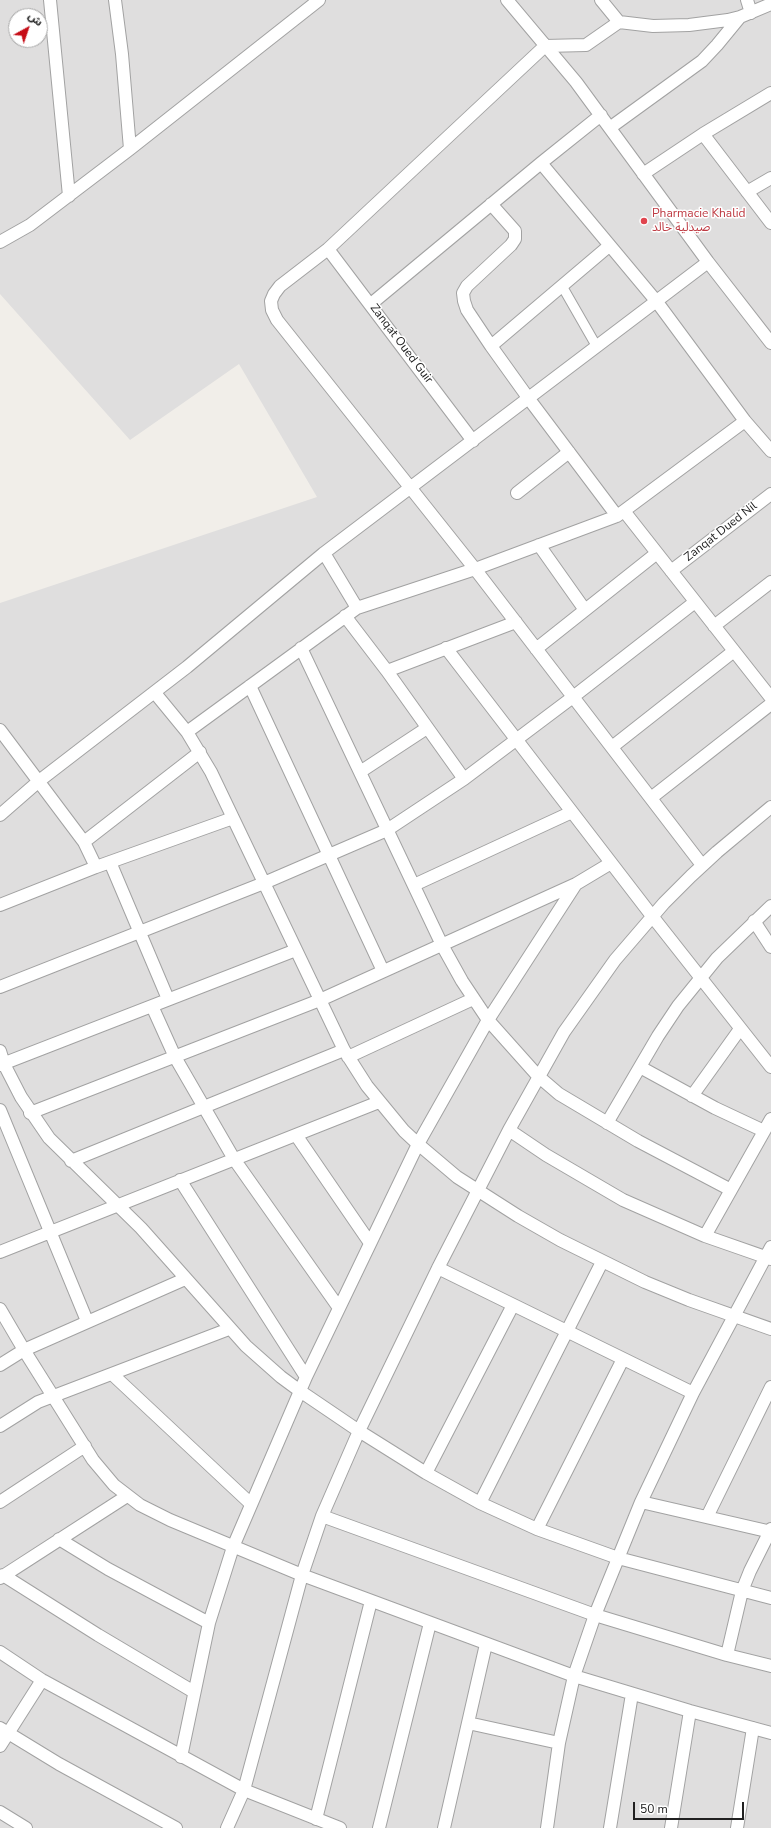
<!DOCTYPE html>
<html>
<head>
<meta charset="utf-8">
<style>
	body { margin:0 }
	#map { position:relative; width:771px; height:1828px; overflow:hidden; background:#f1eee9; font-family:"Nunito Sans","Noto Sans Arabic",sans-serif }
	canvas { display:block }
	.north { position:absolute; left:8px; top:8px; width:40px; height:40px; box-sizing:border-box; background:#fff; border:1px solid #a6a6a6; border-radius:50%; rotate:40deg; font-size:11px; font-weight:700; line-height:16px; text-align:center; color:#212121 }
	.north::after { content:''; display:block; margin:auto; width:14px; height:18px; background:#c60c16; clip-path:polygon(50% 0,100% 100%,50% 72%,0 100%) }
	.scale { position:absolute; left:633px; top:1802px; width:111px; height:18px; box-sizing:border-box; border:2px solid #212121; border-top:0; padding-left:5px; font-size:12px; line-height:14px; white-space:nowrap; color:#212121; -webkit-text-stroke:3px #fff; paint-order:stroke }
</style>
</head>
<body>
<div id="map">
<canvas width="771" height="1828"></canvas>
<div class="north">ش</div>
<div class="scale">50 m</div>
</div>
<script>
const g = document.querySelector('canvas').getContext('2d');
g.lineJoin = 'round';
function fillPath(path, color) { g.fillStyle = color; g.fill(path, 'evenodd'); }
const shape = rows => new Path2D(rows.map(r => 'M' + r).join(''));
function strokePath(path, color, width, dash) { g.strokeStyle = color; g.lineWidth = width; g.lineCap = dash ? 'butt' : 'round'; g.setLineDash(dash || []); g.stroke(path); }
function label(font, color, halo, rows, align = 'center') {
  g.font = font + ' "Nunito Sans","Noto Sans Arabic",sans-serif'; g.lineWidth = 3; g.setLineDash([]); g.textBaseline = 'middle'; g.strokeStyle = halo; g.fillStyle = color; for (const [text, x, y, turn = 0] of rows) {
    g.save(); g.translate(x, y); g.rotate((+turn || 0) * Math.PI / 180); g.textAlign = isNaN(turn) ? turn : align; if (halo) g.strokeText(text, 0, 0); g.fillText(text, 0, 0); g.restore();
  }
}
const residential = shape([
	[0,0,771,0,771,1828,0,1828,0,603,317,497,239,364,130,440,0,294],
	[16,16,40,16,40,40,16,40]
]);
const pedestrian = shape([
	[562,286,597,347]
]);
const minor = shape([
	[50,0,69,196],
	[115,0,122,54,130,149],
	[507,0,576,82,708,262,771,343],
	[601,0,619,22],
	[747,0,751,13],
	[611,127,702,61,717,45,740,17],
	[703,134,771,223],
	[541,163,657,302,745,421,771,451],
	[643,174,703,134,771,93],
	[747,192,771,178],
	[491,204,515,231,515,239,511,245,467,286,463,293,464,301,467,310,491,346,529,399,617,516],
	[0,242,30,225,130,149,319,0],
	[328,249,473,441],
	[371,304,541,163,601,115],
	[491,346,609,246],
	[517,493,569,452],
	[624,511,771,698],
	[539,545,585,610],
	[324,553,357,608],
	[671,571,771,494],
	[345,616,387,671,464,779],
	[714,626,771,582],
	[301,648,442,945,462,981,488,1020,538,1076,559,1094,638,1141,731,1190],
	[446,648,652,916,771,1067],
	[536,649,657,553],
	[387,671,516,622],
	[250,686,383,971],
	[155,693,187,732,211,772,344,1050,367,1086,404,1131,418,1144,457,1177,518,1216,560,1240,645,1282,689,1300,771,1329],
	[0,730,84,842,96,867],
	[187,732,357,608,475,569,617,516,745,421],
	[612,747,734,651],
	[360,772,427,728],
	[651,798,771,704],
	[0,815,39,781,187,667,324,553,708,262],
	[84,842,200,752],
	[110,862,168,999],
	[702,865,475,569,277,320,272,310,271,301,274,294,280,286,328,249,545,46,586,45,619,22,653,26,689,25,728,20,740,17,771,4],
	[414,885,572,812],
	[0,905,96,867,233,818],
	[754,921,771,947],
	[0,987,264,883,387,830,464,779,573,697,695,602],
	[152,1006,175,1057,234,1159,339,1308],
	[0,1051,4,1064,21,1097,49,1138,141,1228,246,1346,281,1377,300,1391,359,1431,426,1473,480,1503,537,1529,618,1558,771,1598],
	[348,1057,473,999],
	[0,1065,296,950],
	[640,1067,715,1108,764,1131],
	[692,1096,740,1029],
	[0,1110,87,1321],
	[30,1113,320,1000,576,884,611,863],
	[607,1123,658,1036,678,1006,717,958,771,906],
	[509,1130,546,1155,623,1200,705,1236,771,1259],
	[296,1135,370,1243],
	[71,1161,344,1050],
	[180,1180,306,1377],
	[705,1236,771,1119],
	[0,1252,379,1102],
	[438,1268,693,1393],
	[0,1309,24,1350,93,1460,114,1485,140,1505,170,1520,302,1575,574,1676,690,1711,771,1733],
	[0,1365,24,1350,185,1279],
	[112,1374,251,1504],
	[0,1426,38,1402,229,1329],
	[426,1473,513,1305],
	[0,1502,85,1446],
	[641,1502,771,1532],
	[480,1503,602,1262],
	[322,1516,595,1615,727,1655,771,1666],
	[707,1517,771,1387],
	[537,1529,623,1359],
	[59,1539,108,1569,209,1623],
	[3,1575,98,1635,194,1692],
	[0,1578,127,1496],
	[0,1652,42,1680,244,1790,340,1828],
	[727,1655,742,1591,750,1571,771,1529],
	[468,1723,559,1743],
	[0,1728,59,1764,176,1828],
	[0,1746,42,1680],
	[181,1757,209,1623,233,1547,306,1377,418,1144,488,1020,576,884],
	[0,1812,26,1828],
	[316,1819,371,1601],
	[227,1828,244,1790,302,1575,322,1516,359,1431,438,1268,509,1130,564,1032,615,960,664,903,691,876,717,852,771,807],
	[379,1828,430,1623],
	[444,1828,486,1644],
	[547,1828,559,1743,574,1676,595,1615,641,1502,693,1393,771,1247],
	[610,1828,632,1694],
	[671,1828,690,1711],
	[737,1828,753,1728]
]);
const markers = [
	[644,221,4,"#e0444e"]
];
const healthNames = [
	["Pharmacie Khalid",652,214],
	["صيدلية خالد",652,228]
];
const streetNames = [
	["Zanqat Oued Guir",401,344,53],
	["Zanqat Dued Nil",721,532,-38]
];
fillPath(residential, '#dfdede');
strokePath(pedestrian, '#a2a2a2', 11);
strokePath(minor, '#a2a2a2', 14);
strokePath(pedestrian, '#fff', 9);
strokePath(minor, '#fff', 12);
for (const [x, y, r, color] of markers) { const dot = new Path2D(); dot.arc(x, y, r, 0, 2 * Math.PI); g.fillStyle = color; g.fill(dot); strokePath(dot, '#fff', 1.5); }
label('12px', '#be3a42', '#fff', healthNames, 'left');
label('12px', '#212121', '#fff', streetNames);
</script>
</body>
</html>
